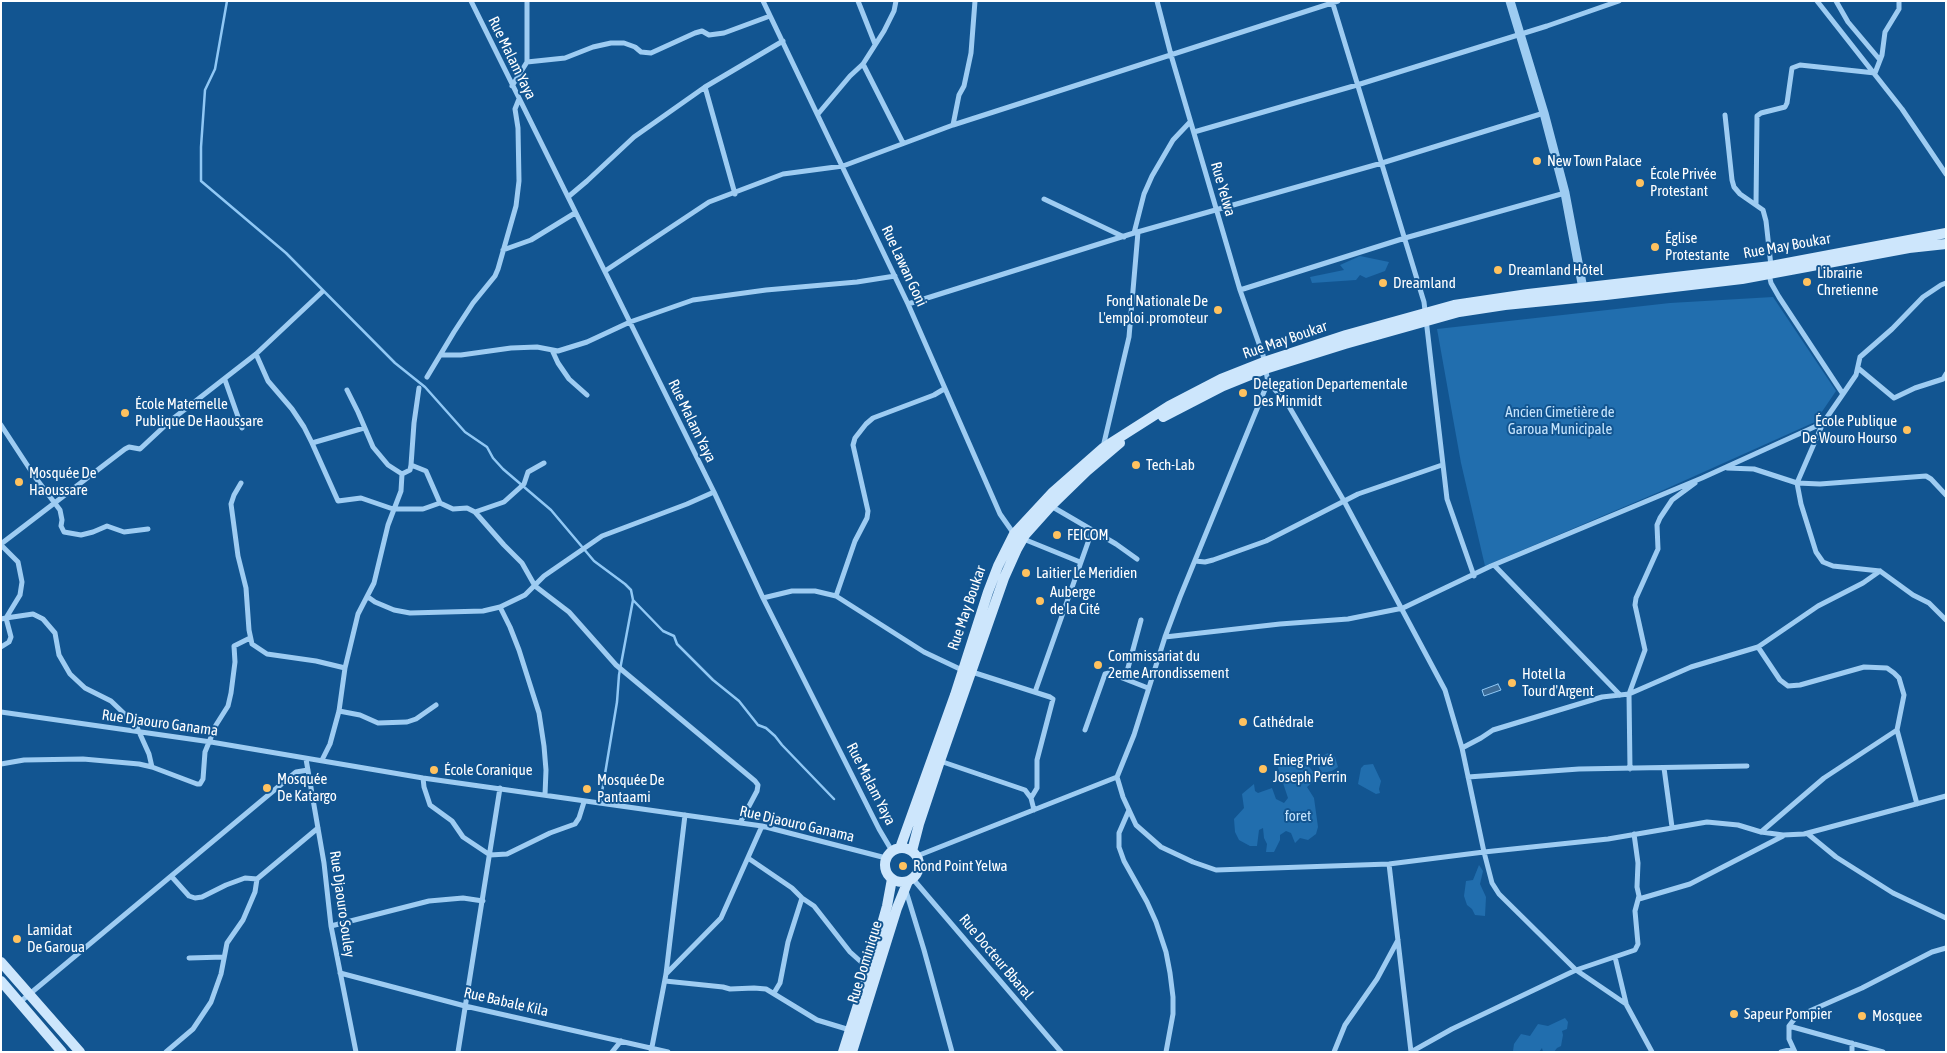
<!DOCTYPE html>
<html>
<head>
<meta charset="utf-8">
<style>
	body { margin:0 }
	#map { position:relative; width:1947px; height:1053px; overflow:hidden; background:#125591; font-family:"Asap Condensed",sans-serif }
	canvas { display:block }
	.frame { position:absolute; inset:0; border:2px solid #fff; pointer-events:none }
</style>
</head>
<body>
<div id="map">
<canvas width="1947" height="1053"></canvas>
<div class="frame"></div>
</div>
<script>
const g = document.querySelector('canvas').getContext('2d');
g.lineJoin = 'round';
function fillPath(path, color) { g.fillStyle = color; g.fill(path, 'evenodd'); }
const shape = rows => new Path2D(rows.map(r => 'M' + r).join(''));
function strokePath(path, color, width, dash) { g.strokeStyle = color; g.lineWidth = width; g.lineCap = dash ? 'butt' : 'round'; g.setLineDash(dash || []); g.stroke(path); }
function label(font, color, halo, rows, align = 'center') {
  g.font = font + ' "Asap Condensed",sans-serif'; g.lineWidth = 4; g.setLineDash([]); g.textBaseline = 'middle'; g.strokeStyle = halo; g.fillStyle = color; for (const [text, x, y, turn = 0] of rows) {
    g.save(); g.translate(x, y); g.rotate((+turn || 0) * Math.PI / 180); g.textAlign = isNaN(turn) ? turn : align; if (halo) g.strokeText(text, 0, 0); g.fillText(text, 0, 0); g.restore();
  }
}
const green = shape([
	[1360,256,1389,262,1385,271,1366,278,1360,275,1356,280,1312,283,1310,277,1344,270,1340,265],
	[1773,297,1836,391,1815,422,1659,492,1485,566,1461,463,1437,329,1670,303],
	[1328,753,1335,757,1338,767,1332,771,1322,773,1319,768,1318,758],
	[1297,756,1306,763,1315,774,1314,781,1307,787,1314,798,1318,827,1316,834,1308,840,1300,838,1295,843,1291,833,1286,831,1280,835,1280,840,1274,852,1266,852,1267,844,1264,838,1263,828,1259,830,1257,846,1250,846,1239,840,1235,832,1234,819,1244,808,1242,794,1254,784,1255,791,1258,793,1272,788,1276,799,1284,803,1288,798,1278,768,1283,760],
	[1373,764,1381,781,1379,789,1380,793,1376,794,1358,784,1361,768,1364,765],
	[1479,865,1483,871,1480,884,1486,897,1485,916,1475,915,1472,909,1467,905,1464,896,1466,881,1473,880],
	[1565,1018,1568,1022,1567,1029,1562,1031,1563,1035,1561,1046,1557,1048,1554,1052,1543,1052,1542,1048,1539,1052,1513,1051,1514,1044,1521,1034,1530,1036,1538,1024,1548,1026]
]);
const water = shape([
	[1498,684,1501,690,1484,696,1482,690,1498,684]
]);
const stream = shape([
	[227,1,215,69,205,90,201,147,201,181,286,253,395,363,425,387,465,432,487,447,493,458,503,469,551,510,594,561,625,584,631,590,633,600,663,631,674,636,677,644,713,680,739,701,758,725,766,728,775,736,782,745,834,799],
	[600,804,617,702,619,675,633,600]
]);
const minor = shape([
	[471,1,714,492,763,598,879,829,892,851],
	[763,1,908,304,1000,514,1014,534],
	[858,1,875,44],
	[1157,1,1171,55,1240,290,1263,355,1268,382],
	[1332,1,1424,302,1447,499,1474,576],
	[1817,1,1902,109,1946,174],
	[1836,1,1848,22,1880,60],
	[527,62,565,58,593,47,611,43,624,43,635,47,641,52,651,53,695,33,702,31,709,35,724,33,770,16],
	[863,64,903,143],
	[512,86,527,62,527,1],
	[705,87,735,194],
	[818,114,850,76,863,64,884,31,894,11,896,1],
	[1725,115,1732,180,1734,187,1740,194,1763,210,1766,221,1771,266],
	[953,125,959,95,964,86,971,53,975,1],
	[1194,132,1357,85,1547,26,1619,1],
	[568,197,587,181,634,137,705,87,783,41],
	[1044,199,1124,237],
	[1756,205,1757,116,1761,113,1785,107,1787,103,1792,68,1800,65,1875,73,1882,55,1885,32,1899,9,1899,1],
	[1134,233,1144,194,1152,176,1173,140,1190,122],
	[503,250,531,240,575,213],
	[605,271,709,202,783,174,843,166,953,125,1338,1],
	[1769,274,1771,283,1779,297,1843,394,1823,423,1797,483,1801,504,1816,552,1823,562,1833,566,1880,571,1913,595,1929,603,1946,620],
	[1240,290,1405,238,1565,193],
	[908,304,1134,233,1382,163,1544,113],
	[552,350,558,363,569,379,587,395],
	[256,354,268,381,292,409,304,427,312,443],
	[441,355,461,355,511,348,537,347,558,351,587,342,630,322,693,300,766,290,857,282,895,276],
	[1858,368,1894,398,1915,388,1943,379,1946,374],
	[427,377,454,332,473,303,495,276,498,269,516,206,519,181,518,128,515,109,519,99],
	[225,380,242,428],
	[1268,382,1180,597,1165,637,1134,735,1117,777,1123,797,1136,825,1161,847,1193,862,1216,870,1389,864,1484,852,1608,839,1707,822,1738,825,1761,832,1783,835,1804,834,1946,796],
	[1268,382,1287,403,1344,501,1445,690,1462,748,1484,852,1492,883,1499,894,1576,970,1626,1004,1652,1052],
	[347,390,358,412,373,447,388,465,402,474],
	[1843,394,1856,375,1860,357,1892,329,1923,297,1941,285,1946,283],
	[1,425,35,477,60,510,62,520,61,526,64,532,81,535,93,532,107,526,124,532,148,529],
	[364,428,312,443,338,501,361,498,393,509,423,509,440,503,426,471,411,465],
	[1103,447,1129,337,1138,232],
	[544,463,528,472,524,484,504,502,475,512,504,545,522,563,535,586,569,612,616,665,755,781,758,785,757,791,740,823],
	[1727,468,1754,469,1797,483,1820,484,1926,476,1931,479,1946,495],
	[241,483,234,495,231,504,238,556,246,588,249,630,252,644,267,654,316,661,345,668],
	[440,503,453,509,467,508,475,512],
	[1051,506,1116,544,1137,559],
	[1021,538,1080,562],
	[1,544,125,449,129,447,140,449,170,421,256,354,322,292],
	[1,545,18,562,22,582,20,595,6,618,1,619],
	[1195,561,1205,562,1213,560,1266,541,1358,494,1442,465],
	[1494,565,1620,695],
	[836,596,924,652,962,670],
	[368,597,375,602,394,610,410,613,483,611,500,607],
	[763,598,792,591,815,591,836,596,855,541,867,518,868,511,853,445,855,438,866,424,873,418,934,395,944,389],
	[1141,620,1125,679,1148,688],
	[1165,637,1280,624,1348,619,1403,608,1491,566,1702,478,1823,423],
	[1,647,9,642,11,637,6,618,33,614,43,619,55,633,59,655,70,674,85,688,111,701,136,725,149,754,152,767,197,784,200,784,203,779,205,752,216,725,228,706,231,693,235,662,234,646,250,638],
	[1758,647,1780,680,1788,686,1800,685,1864,667,1887,668,1894,673,1899,678,1904,695,1897,730,1917,804],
	[972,672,1050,697,1053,699,1037,760,1037,788,1031,798],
	[1035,692,1092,531],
	[339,711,360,715,378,723,407,722,416,719,436,705],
	[1,712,211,742,423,778,762,826,886,858],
	[1085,730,1105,674,1109,673,1125,679],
	[1462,748,1481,738,1493,730,1602,697,1629,694,1691,667,1758,647,1818,606,1863,583,1880,571],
	[306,759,324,863,331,926,356,1052],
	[322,760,330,744,339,711,345,668,358,614,374,583,388,525,401,491,402,474,410,470,411,465,414,423,419,388],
	[940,761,1025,790,1031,798,1034,810],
	[1,764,24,760,83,759,139,764,152,767],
	[1664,768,1672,827],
	[1630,769,1629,694,1645,650,1635,605,1636,598,1658,549,1657,525,1660,518,1672,500,1695,483],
	[1468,777,1579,769,1747,766],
	[423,778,424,787,430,805,452,821,463,837,490,855,507,854,550,833,575,824,579,818,584,802],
	[545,795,546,770,544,746,539,713,519,650,510,627,500,607,525,595,544,576,602,536,687,504,714,492],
	[1129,810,1119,833,1119,847,1124,861,1147,902,1156,922,1166,952,1170,973,1173,997,1173,1014,1166,1052],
	[1761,832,1824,778,1897,730],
	[1808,834,1836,857,1893,893,1946,918],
	[917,856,1117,777],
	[748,858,792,888,802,898],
	[1389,864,1411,1052],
	[172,877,189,896,195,898,202,897,226,885,245,878,257,879],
	[913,879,1061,1052],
	[906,891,924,950,952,1052],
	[1639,899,1690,884,1783,836],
	[331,926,429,901,463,898,483,901],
	[1615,957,1626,1003],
	[189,958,224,957],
	[340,973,465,1006,668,1052],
	[666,974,721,918,762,826],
	[665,981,723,987,730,989,754,988,766,989,817,1020,850,1030],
	[774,993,780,983,788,942,802,898,814,906,850,952,869,969],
	[20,1002,296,772,308,770],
	[1789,1026,1883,1052],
	[166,1052,193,1029,211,1002,221,974,227,943,243,920,255,892,257,879,318,828],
	[458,1052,500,788],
	[612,1052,621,1041],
	[651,1052,666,974,685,815],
	[1334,1052,1345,1025,1377,979,1398,940],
	[1411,1052,1452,1029,1576,970,1635,950,1638,944,1635,911,1639,896,1637,887,1638,863,1634,834],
	[1781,1052,1793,1049],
	[1795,1052,1789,1039,1789,1026,1796,1017,1862,988,1932,952,1946,948],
	[1852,1052,1852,1043]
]);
const tertiary = shape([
	[1510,1,1544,113,1565,193,1584,294]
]);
const secondary = shape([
	[1163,417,1223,386,1265,369,1345,344,1459,312,1505,305,1606,295,1742,279,1909,248,1946,244],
	'885 865a17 17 0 1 1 34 0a17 17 0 1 1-34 0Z',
	[900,848,955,695,988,592,998,566,1014,534,1053,492,1103,448,1169,406,1221,379,1264,362,1346,335,1454,305,1528,294,1771,266,1946,233],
	[912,851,919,824,940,761,1004,578,1017,549,1025,535,1051,506,1087,471,1120,443],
	[1,962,80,1052],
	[1,981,62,1052],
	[843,1052,869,970,887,906,892,879],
	[852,1052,897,908,908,881]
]);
const markers = [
	[1537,161,5,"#ffc25f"],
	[1640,183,5,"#ffc25f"],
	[1655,247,5,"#ffc25f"],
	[1498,270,5,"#ffc25f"],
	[1807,282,5,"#ffc25f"],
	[1383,283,5,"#ffc25f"],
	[1218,310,5,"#ffc25f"],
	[1243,393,5,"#ffc25f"],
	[125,413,5,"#ffc25f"],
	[1907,430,5,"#ffc25f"],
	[1136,465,5,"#ffc25f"],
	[19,482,5,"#ffc25f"],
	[1057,535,5,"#ffc25f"],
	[1026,573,5,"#ffc25f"],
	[1040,601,5,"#ffc25f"],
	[1098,665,5,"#ffc25f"],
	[1512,683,5,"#ffc25f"],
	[1243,722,5,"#ffc25f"],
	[1263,769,5,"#ffc25f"],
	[434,770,5,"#ffc25f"],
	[267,788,5,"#ffc25f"],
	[587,789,5,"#ffc25f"],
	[903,866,5,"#ffc25f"],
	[17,939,5,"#ffc25f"],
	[1734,1014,5,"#ffc25f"],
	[1862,1016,5,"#ffc25f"]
];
const streetNames = [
	["Rue Malam Yaya",512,58,64],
	["Rue Yelwa",1223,189,74],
	["Rue May Boukar",1787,246,-10],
	["Rue Lawan Goni",904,266,65],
	["Rue May Boukar",1285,340,-19],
	["Rue Malam Yaya",692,421,64],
	["Rue May Boukar",967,608,-71],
	["Rue Djaouro Ganama",160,723,8],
	["Rue Malam Yaya",871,784,63],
	["Rue Djaouro Ganama",797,824,13],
	["Rue Djaouro Souley",342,904,82],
	["Rue Docteur Bbaral",996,957,50],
	["Rue Dominique",865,962,-73],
	["Rue Babale Kila",506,1002,13]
];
const poiNames = [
	["New Town Palace",1547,161],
	["École Privée",1650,174],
	["Protestant",1650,191],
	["Église",1665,238],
	["Protestante",1665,255],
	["Dreamland Hôtel",1508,270],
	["Librairie",1817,273],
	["Chretienne",1817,290],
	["Dreamland",1393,283],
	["Fond Nationale De",1208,301,"right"],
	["L'emploi .promoteur",1208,318,"right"],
	["Delegation Departementale",1253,384],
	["Des Minmidt",1253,401],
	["École Maternelle",135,404],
	["Publique De Haoussare",135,421],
	["École Publique",1897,421,"right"],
	["De Wouro Hourso",1897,438,"right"],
	["Tech-Lab",1146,465],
	["Mosquée De",29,473],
	["Haoussare",29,490],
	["FEICOM",1067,535],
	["Laitier Le Meridien",1036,573],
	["Auberge",1050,592],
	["de la Cité",1050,609],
	["Commissariat du",1108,656],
	["2eme Arrondissement",1108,673],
	["Hotel la",1522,674],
	["Tour d'Argent",1522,691],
	["Cathédrale",1253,722],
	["Enieg Privé",1273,760],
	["Joseph Perrin",1273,777],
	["École Coranique",444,770],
	["Mosquée",277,779],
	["De Katargo",277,796],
	["Mosquée De",597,780],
	["Pantaami",597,797],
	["Rond Point Yelwa",913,866],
	["Lamidat",27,930],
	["De Garoua",27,947],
	["Sapeur Pompier",1744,1014],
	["Mosquee",1872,1016]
];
const parkNames = [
	["Ancien Cimetière de",1560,412],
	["Garoua Municipale",1560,429],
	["foret",1298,816]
];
fillPath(green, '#216eae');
fillPath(water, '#3b6b97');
strokePath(water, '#90c8f5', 1);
strokePath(stream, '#90c8f5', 2.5);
strokePath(minor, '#9eccf2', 5);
strokePath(tertiary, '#9eccf2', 9);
strokePath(secondary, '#cde6fc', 10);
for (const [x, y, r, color] of markers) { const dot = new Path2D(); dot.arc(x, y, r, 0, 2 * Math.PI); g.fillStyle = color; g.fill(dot); strokePath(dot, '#125591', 2); }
label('15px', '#fff', '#125591', streetNames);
label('15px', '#fff', '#125591', poiNames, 'left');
label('15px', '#c5e4fd', '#125591', parkNames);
</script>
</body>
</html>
